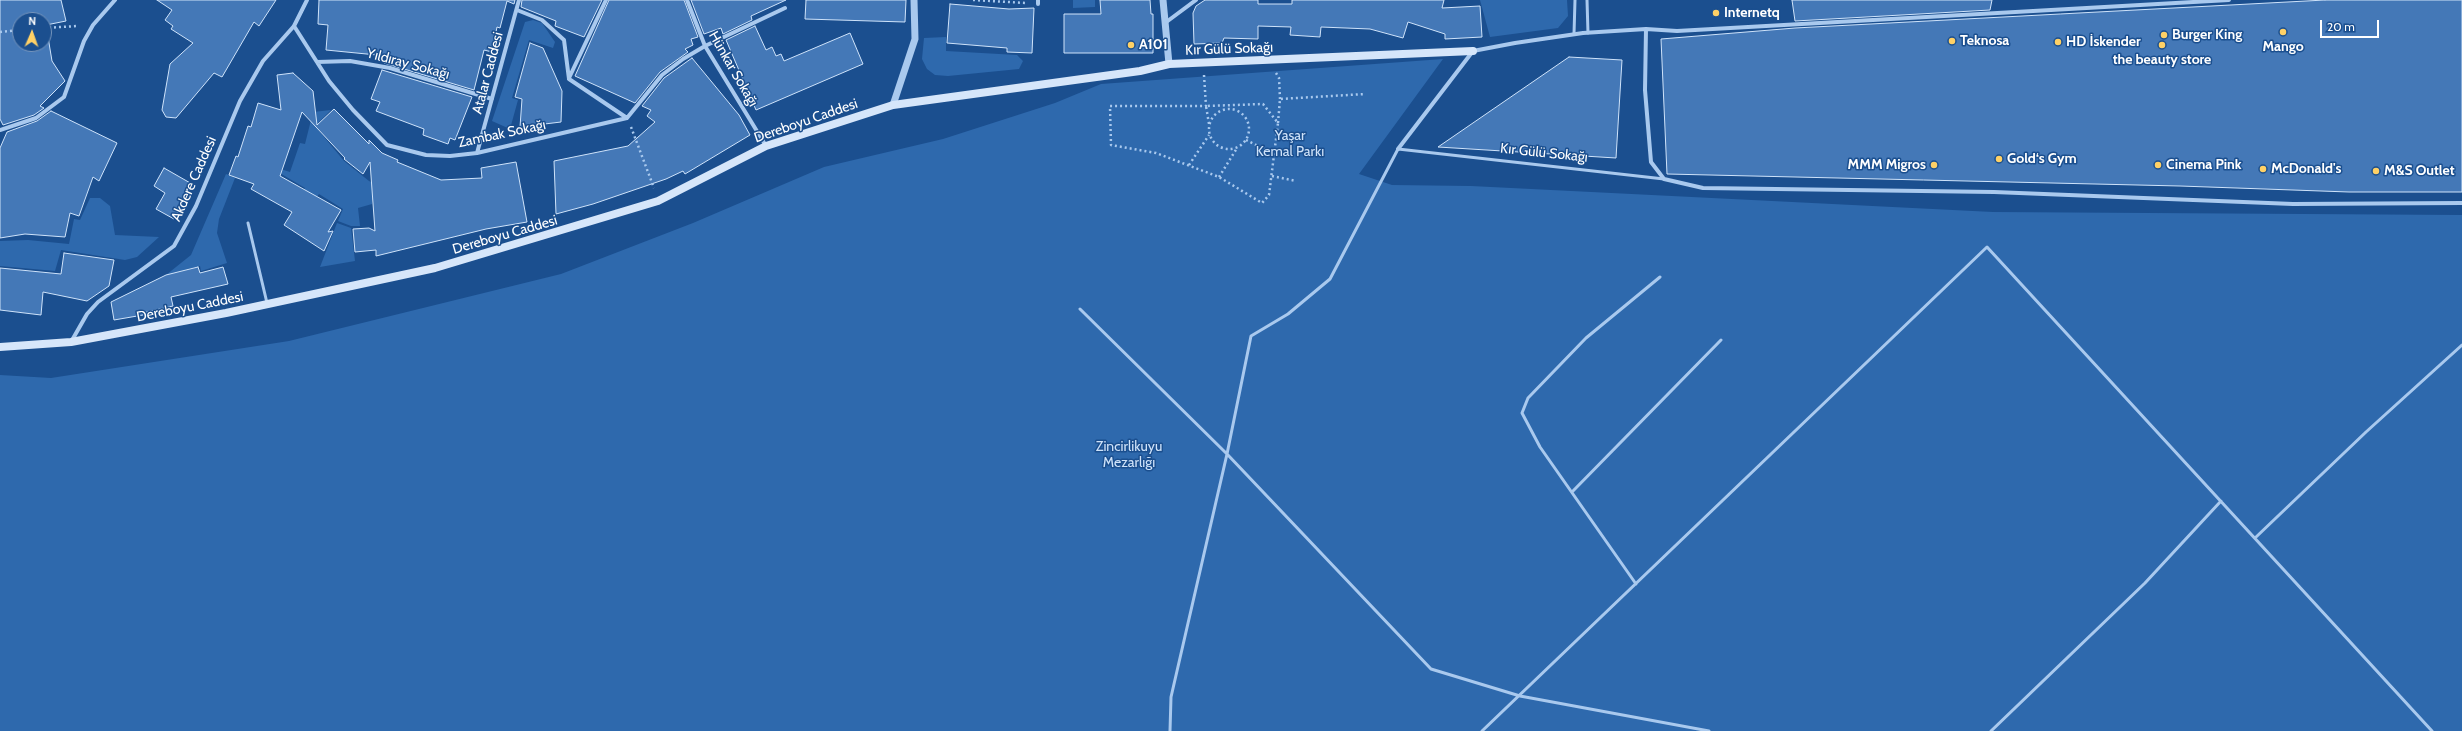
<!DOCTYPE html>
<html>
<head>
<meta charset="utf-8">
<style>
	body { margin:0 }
	#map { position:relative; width:2462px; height:731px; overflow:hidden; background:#1b4f8f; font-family:Cabin,sans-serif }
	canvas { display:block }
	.north { position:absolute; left:12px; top:12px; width:40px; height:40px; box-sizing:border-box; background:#1b4f8f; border:1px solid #7695bc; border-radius:50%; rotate:2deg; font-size:11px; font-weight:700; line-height:16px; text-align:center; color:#fff }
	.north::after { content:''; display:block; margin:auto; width:14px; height:18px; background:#ffd166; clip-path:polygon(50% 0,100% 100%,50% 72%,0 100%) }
	.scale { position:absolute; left:2320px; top:20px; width:59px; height:18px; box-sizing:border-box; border:2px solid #fff; border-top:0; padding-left:5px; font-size:12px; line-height:14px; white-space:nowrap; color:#fff; -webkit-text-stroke:3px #1b4f8f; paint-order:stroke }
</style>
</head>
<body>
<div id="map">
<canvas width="2462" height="731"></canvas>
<div class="north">N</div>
<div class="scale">20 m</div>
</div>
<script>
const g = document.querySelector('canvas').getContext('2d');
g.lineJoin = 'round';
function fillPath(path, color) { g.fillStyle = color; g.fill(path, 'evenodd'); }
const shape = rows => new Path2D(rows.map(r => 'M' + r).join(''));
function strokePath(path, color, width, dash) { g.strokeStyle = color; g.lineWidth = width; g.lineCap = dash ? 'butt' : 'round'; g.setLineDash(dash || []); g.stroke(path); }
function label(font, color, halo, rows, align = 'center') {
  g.font = font + ' Cabin,sans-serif'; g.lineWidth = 3; g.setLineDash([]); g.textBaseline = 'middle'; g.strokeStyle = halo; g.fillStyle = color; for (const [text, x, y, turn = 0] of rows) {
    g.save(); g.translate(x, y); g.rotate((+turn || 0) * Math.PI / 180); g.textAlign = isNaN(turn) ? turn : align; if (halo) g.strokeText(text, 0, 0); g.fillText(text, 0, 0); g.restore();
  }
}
const green = shape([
	[1073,0,1095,0,1095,7,1073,8],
	[1480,0,1567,0,1568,16,1558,28,1490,37],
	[533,20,542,23,555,42,553,48,529,40,512,98,518,100,510,129,492,121,525,22],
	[946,37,946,51,1017,55,1023,61,1019,69,948,76,935,75,927,69,922,59,924,38],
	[1443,59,1359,174,1392,185,1471,186,1993,212,2462,215,2462,731,0,731,0,375,51,378,289,341,561,274,693,223,824,167,943,139,1055,103,1101,84],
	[331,110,315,126,344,161,369,181,403,197,402,199,372,200,372,204,358,208,360,226,351,226,338,221,343,209,319,194,313,202,302,194,305,188,273,169,274,167,290,172,300,143,305,144,313,112],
	[226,174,235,178,219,219,217,233,227,263,201,271,200,266,166,275,191,255],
	[90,198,100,198,110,206,115,235,159,237,137,257,125,260,61,250,55,271,0,266,0,241,28,240,69,244,74,219,80,220],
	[337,223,351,228,355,261,320,267]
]);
const building = shape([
	[0,0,61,0,66,21,46,25,52,61,65,81,40,106,44,108,34,115,3,125,0,119,0,0],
	[20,20,44,20,44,44,20,44,20,20],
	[157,0,276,0,259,26,254,22,222,77,214,73,176,118,166,117,162,110,170,64,193,43,171,29,173,26,165,20,172,10,157,0],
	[319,0,515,0,514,4,507,1,500,28,497,27,492,52,484,50,474,90,384,63,387,56,326,50,328,25,318,24,319,0],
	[522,0,602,0,584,37,555,26,556,21,521,7,522,0],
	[609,0,684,0,698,37,691,39,693,45,685,49,688,52,660,72,635,103,575,76,609,0],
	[691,0,786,0,751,16,752,20,723,34,721,28,704,34,691,0],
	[806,0,906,0,905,22,805,19,806,0],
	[1100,0,1150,0,1151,14,1153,14,1153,53,1064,53,1064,14,1101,14,1100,0],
	[1205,0,1258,0,1258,4,1292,4,1292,0,1444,0,1442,8,1480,6,1482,37,1445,39,1445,34,1408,22,1403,38,1370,29,1321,27,1320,37,1290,35,1291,27,1258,26,1258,39,1224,38,1222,43,1194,44,1193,13,1196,6,1205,0],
	[1792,0,1992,0,1990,10,1795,21,1792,0],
	[2325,0,2462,0,2462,192,2349,192,2180,186,1667,174,1661,39,1795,28,2325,0],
	[950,4,1009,9,1034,8,1032,53,1007,52,1007,48,947,43,950,4],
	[755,26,766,50,772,47,776,56,781,54,784,61,850,33,863,64,756,110,726,40,755,26],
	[530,43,543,48,562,91,561,122,520,127,522,99,515,97,530,43],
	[1569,57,1622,60,1616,158,1438,147,1569,57],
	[692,58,739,115,750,135,685,174,683,171,666,179,593,204,556,214,554,161,628,146,655,122,647,116,651,110,642,106,664,78,692,58],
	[382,70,472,97,455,140,450,138,448,144,423,135,424,129,376,111,380,102,371,99,382,70],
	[293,73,313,91,317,125,334,109,369,144,369,140,382,153,398,160,397,162,441,180,482,178,481,168,516,162,527,222,486,229,376,256,376,250,355,252,353,229,369,228,375,231,370,162,363,174,344,159,345,158,302,112,280,176,341,210,328,232,333,231,324,251,284,225,292,212,251,189,254,184,229,175,236,156,238,157,248,126,251,127,258,103,281,110,277,75,293,73],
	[51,111,117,143,99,181,93,177,79,216,70,213,65,237,25,234,0,238,0,148,7,132,37,121,51,111],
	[164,168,192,184,174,219,156,209,165,193,154,186,164,168],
	[64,253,114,260,109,286,87,301,43,292,41,315,0,310,0,268,61,274,64,253],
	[198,267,200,273,223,267,228,284,171,297,173,306,143,313,143,315,114,320,111,302,166,275,198,267]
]);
const path = shape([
	[973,0,1026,3],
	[44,28,78,26],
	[0,32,20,30],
	[1276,73,1279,78,1280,99],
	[1204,75,1206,106,1110,106,1111,145,1156,153,1219,177,1262,203,1269,195,1278,123,1263,104,1206,106,1209,124],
	'1209 129a20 20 0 1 1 40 0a20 20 0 1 1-40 0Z',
	[1278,123,1280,99,1365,94],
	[631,127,654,188],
	[1246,140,1274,154],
	[1189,165,1209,135],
	[1272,176,1296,181],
	[1219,177,1237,148]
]);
const service = shape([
	[1587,0,1588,33],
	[1574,34,1575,0],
	[248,223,267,303],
	[1080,309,1227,454,1431,669,1520,696,1709,731],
	[1572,492,1721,340],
	[2255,538,2366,432,2462,345],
	[1636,584,1540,447,1522,413,1528,398,1586,338,1660,277],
	[1170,731,1171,697,1227,454,1251,336,1288,314,1330,279,1398,149,1664,179],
	[1482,731,1987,247,2432,731],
	[1991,731,2145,583,2221,501]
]);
const minor = shape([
	[687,0,705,46,766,146],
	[1038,0,1038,4],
	[517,10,542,20,564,40,569,79],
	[1165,23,1196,0],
	[294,26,329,81,353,110,387,145,426,155,450,156,477,153,627,118],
	[1646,29,1645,90,1651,162,1664,179,1703,188,1994,192,2293,204,2462,203],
	[317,62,350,61,390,68,492,99],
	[569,78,606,0],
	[569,79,627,118],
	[627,118,662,75,683,59,705,46,785,8],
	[0,130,36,118,64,97,84,41,93,25,115,0],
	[1398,149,1473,51,1515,43,1583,33,1646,29,1677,31,2229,0],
	[477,153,519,0],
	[71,342,87,314,98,302,174,246,196,206,240,101,263,61,294,26,307,0]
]);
const tertiary = shape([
	[1163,0,1169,64],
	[893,105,915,39,914,0]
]);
const secondary = shape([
	[0,347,71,342,226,313,435,268,658,201,766,146,893,105,1140,71,1169,64,1473,51]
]);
const markers = [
	[1716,13,4,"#ffd166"],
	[2283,32,4,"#ffd166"],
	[2164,35,4,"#ffd166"],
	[1952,41,4,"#ffd166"],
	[2058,42,4,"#ffd166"],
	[1131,45,4,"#ffd166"],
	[2162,45,4,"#ffd166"],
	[1999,159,4,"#ffd166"],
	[1934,165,4,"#ffd166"],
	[2158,165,4,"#ffd166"],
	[2263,169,4,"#ffd166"],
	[2376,171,4,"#ffd166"]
];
const poiNames = [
	["Internetq",1724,13],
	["Burger King",2172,35],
	["Teknosa",1960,41],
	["HD İskender",2066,42],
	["A101",1139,45],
	["Mango",2283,47,"center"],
	["the beauty store",2162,60,"center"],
	["Gold‘s Gym",2007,159],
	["MMM Migros",1926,165,"right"],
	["Cinema Pink",2166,165],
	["McDonald's",2271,169],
	["M&S Outlet",2384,171]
];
const streetNames = [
	["Kır Gülü Sokağı",1229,49,-2],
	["Yıldıray Sokağı",408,64,15],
	["Hünkar Sokağı",733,69,60],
	["Atalar Caddesi",488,73,-75],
	["Dereboyu Caddesi",806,121,-19],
	["Zambak Sokağı",502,134,-12],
	["Kır Gülü Sokağı",1544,153,6],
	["Akdere Caddesi",194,179,-66],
	["Dereboyu Caddesi",505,235,-16],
	["Dereboyu Caddesi",190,307,-11]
];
const parkNames = [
	["Yaşar",1290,136],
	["Kemal Parkı",1290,152],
	["Zincirlikuyu",1129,447],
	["Mezarlığı",1129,463]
];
fillPath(green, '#2e69ad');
fillPath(building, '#4478b7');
strokePath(building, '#cfe3fa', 1);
strokePath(path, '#a9c9ee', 2.5, [2, 3]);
strokePath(service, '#a9c9ee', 3);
strokePath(minor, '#a9c9ee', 4);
strokePath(tertiary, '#a9c9ee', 7);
strokePath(secondary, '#d6e6fa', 8);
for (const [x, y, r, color] of markers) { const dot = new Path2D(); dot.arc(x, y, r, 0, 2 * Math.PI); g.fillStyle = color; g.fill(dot); strokePath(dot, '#1b4f8f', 1.5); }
label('bold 14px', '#fff', '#1b4f8f', poiNames, 'left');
label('14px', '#fff', '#1b4f8f', streetNames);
label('14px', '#cfe3fa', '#1b4f8f', parkNames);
</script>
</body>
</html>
